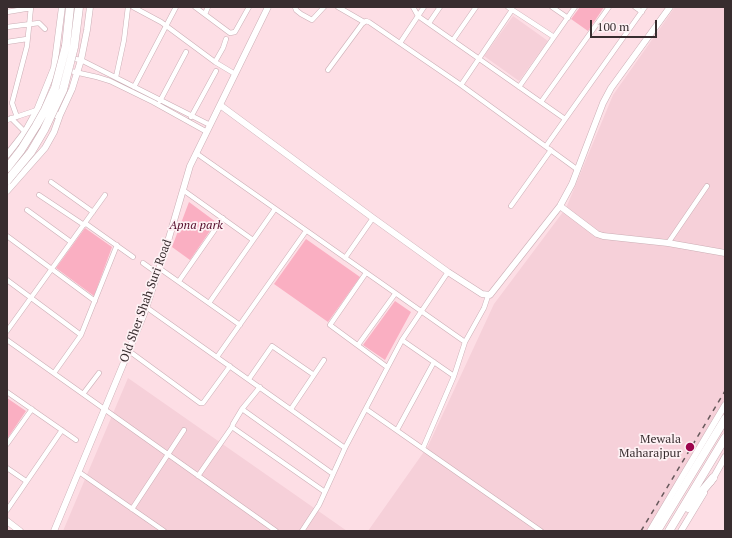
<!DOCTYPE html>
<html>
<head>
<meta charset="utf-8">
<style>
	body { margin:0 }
	#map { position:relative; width:732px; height:538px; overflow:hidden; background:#fddee5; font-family:"PT Serif",serif }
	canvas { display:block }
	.frame { position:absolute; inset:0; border:8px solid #382d2f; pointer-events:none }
	.scale { position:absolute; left:590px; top:20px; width:67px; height:18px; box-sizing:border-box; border:2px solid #382d2f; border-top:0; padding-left:5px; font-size:12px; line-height:14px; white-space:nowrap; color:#382d2f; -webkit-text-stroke:3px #fef1f4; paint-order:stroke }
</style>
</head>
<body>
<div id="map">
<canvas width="732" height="538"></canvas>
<div class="frame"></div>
<div class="scale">100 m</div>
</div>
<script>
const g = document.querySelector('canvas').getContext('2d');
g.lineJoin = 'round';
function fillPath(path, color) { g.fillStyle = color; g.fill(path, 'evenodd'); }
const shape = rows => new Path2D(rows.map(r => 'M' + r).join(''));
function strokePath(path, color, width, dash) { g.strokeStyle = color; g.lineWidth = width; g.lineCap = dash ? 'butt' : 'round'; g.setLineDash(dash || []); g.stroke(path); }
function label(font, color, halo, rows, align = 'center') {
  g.font = font + ' "PT Serif",serif'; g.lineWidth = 3.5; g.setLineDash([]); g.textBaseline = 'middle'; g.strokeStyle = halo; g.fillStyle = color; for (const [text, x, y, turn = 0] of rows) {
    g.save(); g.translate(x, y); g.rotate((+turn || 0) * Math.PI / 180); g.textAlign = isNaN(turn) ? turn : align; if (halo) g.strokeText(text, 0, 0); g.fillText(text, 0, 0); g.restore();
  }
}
const built = shape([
	[675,7,725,7,725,398,647,531,368,531,428,446,494,304,566,208,613,95],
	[513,16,548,41,519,81,484,56],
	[128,378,347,531,63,531]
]);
const green = shape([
	[580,7,604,7,588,31,571,19],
	[189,202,216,222,190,260,172,247],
	[85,228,112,247,94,296,56,268],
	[306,239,360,277,328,322,274,284],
	[395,301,411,312,385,360,363,345],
	[7,398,26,411,7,439]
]);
const street = shape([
	[133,7,161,22,215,62,235,74],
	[195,7,230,33,235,32,249,7],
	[295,7,296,10,301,14,312,20,324,7],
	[338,7,364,22],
	[413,7,418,16,565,119],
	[508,7,554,37],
	[552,7,568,18],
	[635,7,642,12],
	[7,12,31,8],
	[205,14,208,7],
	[429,23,440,7],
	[7,27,39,23,45,29],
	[453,40,476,7],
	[7,42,27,39],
	[400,43,424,7],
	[69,58,81,60,210,125],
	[215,62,223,48,226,39],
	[66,70,97,77,110,81,153,102,207,132],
	[328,70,362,24,366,21,369,22,461,85,578,170],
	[116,77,124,40,128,7],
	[461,85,512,10],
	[134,87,176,7],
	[519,87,575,7],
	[160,101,186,52],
	[541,102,609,7],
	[17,117,12,103,27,46,31,7],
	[191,117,216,71],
	[11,118,25,132],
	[7,120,37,110],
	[546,146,645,7],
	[196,153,465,342],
	[51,182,93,212],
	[183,190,253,240],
	[39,195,84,225],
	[511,206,551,150],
	[27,210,71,242],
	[85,223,133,257],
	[7,236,95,301],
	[668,243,707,186],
	[345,258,373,218],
	[143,263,157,273],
	[159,268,240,325],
	[366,273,330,325,387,367],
	[7,280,81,335],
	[179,281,223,218],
	[209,303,275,209],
	[146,307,345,448,402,340,448,272],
	[7,331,105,195],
	[7,340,276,531],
	[402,340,454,376],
	[358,345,395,294],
	[129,351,200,403,203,403,230,366],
	[217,357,306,231],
	[54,373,81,335,117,245],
	[249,379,272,346,314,375],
	[7,392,76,440],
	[83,394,99,373],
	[242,409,333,474],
	[291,409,324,360],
	[366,409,541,531],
	[232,427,325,492],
	[397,430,434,362],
	[7,444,32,409],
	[423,448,454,376,465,342,484,308,488,296],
	[7,468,26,481],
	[79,472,164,531],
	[198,476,232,427,233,424,242,409,260,387],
	[132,509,184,430],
	[7,510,62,430],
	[302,531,319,505,345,448]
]);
const secondary = shape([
	[62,7,54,68,37,110,52,115,60,115,72,89,81,60,87,30,90,7],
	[220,105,373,218,448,272,482,294,490,295,560,206,572,184,603,103,611,88,670,7],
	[7,155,25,132,37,110],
	[7,191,45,148,54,132,60,115],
	[560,206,597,234,603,236,668,243,725,253],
	[711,482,725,457],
	[7,521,20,531],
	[54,531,144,314,166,248,190,166,268,7],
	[650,531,725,405],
	[681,531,704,493]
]);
const highway = shape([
	[66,46,70,7],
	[74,47,79,7],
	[688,508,713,478],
	[657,531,725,419],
	[669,531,725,438]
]);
const rail = shape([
	[641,531,725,391]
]);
const highwayBridge = shape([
	[7,168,21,150,36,126,45,110,55,88,66,46],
	[7,181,31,152,44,130,63,90,74,47]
]);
const markers = [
	[690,447,5,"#9d044d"]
];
const parkNames = [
	["Apna park",196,226]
];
const streetNames = [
	["Old Sher Shah Suri Road",146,301,-70]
];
const poiNames = [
	["Mewala",681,440],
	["Maharajpur",681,454]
];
fillPath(built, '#f6d0d9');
fillPath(green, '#faafc2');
strokePath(street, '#cbaeb5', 5.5);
strokePath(secondary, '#cbaeb5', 7);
strokePath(highway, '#cbaeb5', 9);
strokePath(street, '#fff', 4.5);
strokePath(secondary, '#fff', 6);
strokePath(highway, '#fff', 8);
strokePath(rail, '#67585b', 1.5, [5, 5]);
strokePath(highwayBridge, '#cbaeb5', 9, []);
strokePath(highwayBridge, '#fff', 8);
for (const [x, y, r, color] of markers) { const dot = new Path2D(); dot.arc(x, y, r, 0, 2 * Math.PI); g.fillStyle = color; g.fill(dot); strokePath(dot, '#fef1f4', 1.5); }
label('italic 12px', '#510827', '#fef1f4', parkNames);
label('12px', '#382d2f', '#fef1f4', streetNames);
label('12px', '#382d2f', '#fef1f4', poiNames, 'right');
</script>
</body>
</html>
